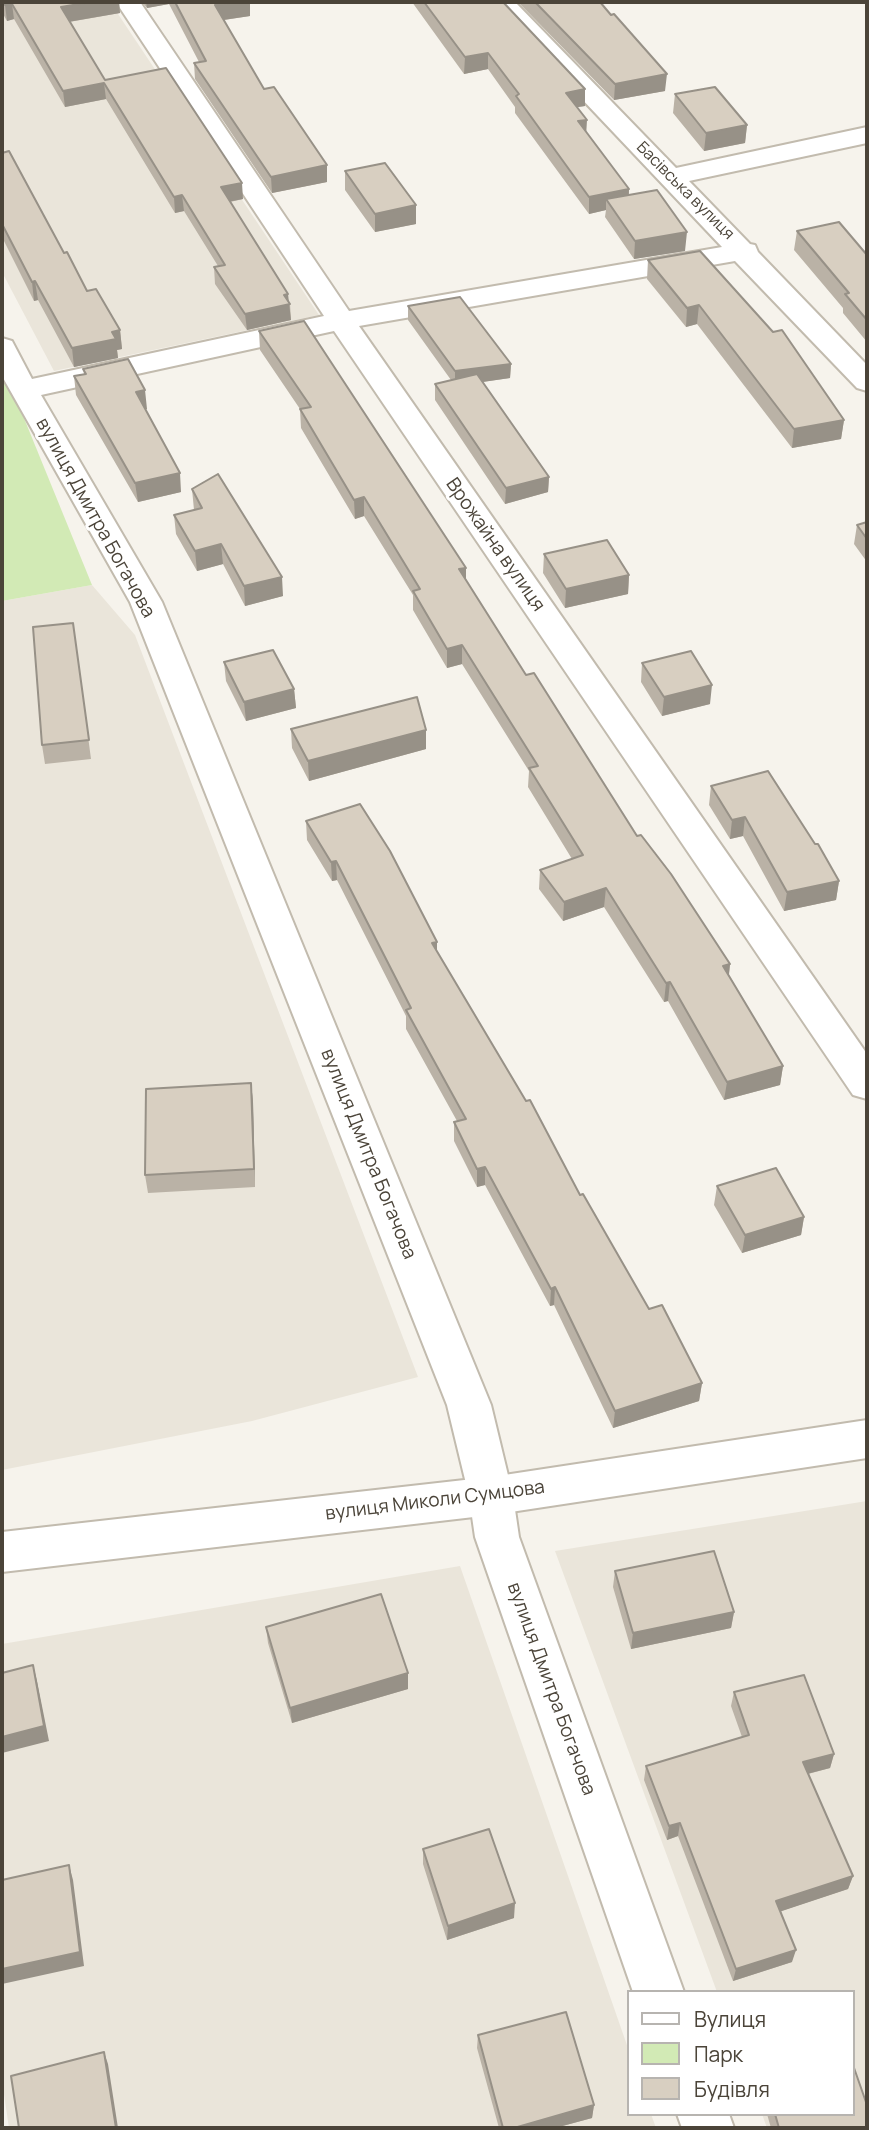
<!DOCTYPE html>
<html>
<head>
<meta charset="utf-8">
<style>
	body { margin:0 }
	#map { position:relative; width:869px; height:2130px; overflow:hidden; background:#f6f3ec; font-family:Manrope,sans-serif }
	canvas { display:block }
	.frame { position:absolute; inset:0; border:4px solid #4b4439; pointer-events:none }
	.legend { position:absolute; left:627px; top:1990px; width:228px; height:126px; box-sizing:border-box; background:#fff; border:2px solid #b7b4b0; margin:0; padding:9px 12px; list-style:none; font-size:21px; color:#4b4439 }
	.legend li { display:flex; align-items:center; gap:14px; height:35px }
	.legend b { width:35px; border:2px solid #b7b4b0 }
</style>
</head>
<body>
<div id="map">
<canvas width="869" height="2130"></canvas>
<div class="frame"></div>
<ul class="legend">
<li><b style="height:9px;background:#fff"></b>Вулиця</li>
<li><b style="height:19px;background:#d2eab5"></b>Парк</li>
<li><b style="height:19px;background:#d8cfc1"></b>Будівля</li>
</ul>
</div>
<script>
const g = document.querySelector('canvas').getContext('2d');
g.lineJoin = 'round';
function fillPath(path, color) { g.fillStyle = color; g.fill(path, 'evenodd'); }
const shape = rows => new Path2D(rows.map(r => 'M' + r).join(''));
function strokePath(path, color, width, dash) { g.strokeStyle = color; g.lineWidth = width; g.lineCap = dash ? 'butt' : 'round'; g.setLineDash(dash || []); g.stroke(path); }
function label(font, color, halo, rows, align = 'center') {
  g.font = font + ' Manrope,sans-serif'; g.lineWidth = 6; g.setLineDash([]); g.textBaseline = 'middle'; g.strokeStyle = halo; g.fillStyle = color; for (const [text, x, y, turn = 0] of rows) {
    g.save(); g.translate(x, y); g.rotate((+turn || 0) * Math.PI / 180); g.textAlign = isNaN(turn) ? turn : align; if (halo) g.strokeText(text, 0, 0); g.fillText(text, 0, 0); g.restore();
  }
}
const residential = shape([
	[2,2,110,2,319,315,54,371,2,272],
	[92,585,135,635,418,1377,252,1421,2,1470,2,601],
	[867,1501,867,2128,767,2128,762,2114,853,2114,853,1992,717,1992,555,1551],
	[460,1566,629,2051,629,2114,651,2114,656,2128,9,2128,2,2081,2,1644]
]);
const green = shape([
	[2,372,17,401,92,585,2,601]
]);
const minor = shape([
	[116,2,140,2,349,311,722,247,490,2,515,2,676,168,867,127,867,143,689,181,750,244,755,245,758,252,867,365,867,391,857,388,735,261,359,326,867,1054,867,1099,853,1095,334,331,41,395,162,602,491,1405,513,1496,519,1537,684,1992,633,1992,475,1537,469,1496,447,1405,130,602,2,376,2,338,12,341,32,379,324,316,116,2],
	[677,2114,729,2114,734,2128,682,2128,677,2114]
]);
const tertiary = shape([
	[867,1420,867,1458,491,1515,2,1572,2,1532,491,1477,867,1420]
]);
const wall = shape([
	[2,2,119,2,120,13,69,22,105,80,243,199,230,202,290,304,291,320,247,330,215,284,214,267,218,266,184,211,175,213,106,99,65,107,14,19,7,21,2,12],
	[142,2,250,2,250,16,224,20,264,89,327,165,327,182,272,193,195,79,194,63,199,62,169,4,147,8],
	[412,2,503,2,585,106,577,107,586,133,629,189,629,195,685,251,634,259,605,217,606,210,589,214,515,113,515,107,488,69,464,74],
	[518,2,600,2,665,91,614,100],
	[675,94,747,125,745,143,704,151,673,113],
	[2,153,87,291,120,330,122,349,117,350,118,358,74,367,38,300,34,301,2,237],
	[345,171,416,224,375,232,345,190],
	[797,231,867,255,867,342,843,313,843,308,794,250],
	[648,260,844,420,841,439,792,448,697,324,686,327,647,279],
	[408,306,511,364,510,378,482,382,549,477,548,492,505,504,435,400,435,384,451,380,408,320],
	[259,331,466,568,466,581,526,675,637,836,730,964,729,975,783,1066,780,1085,724,1100,668,1001,664,1002,604,907,563,921,539,889,540,870,572,859,528,787,529,771,462,664,447,668,413,610,413,595,364,516,355,519,301,428,300,409,260,350],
	[83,369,147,409,146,409,181,492,138,502,76,395,74,376,84,374],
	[192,489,283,596,245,606,223,564,197,571,176,534,174,515,194,510],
	[867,522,867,562,854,544,857,525],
	[544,554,629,575,628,594,565,608,543,573],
	[73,623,91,759,45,764,42,745],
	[224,662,294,689,296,708,246,721,226,681],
	[642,663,710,704,662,716,641,682],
	[291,729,426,749,309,781,292,748],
	[711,786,839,881,836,900,784,911,743,836,730,839,709,805],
	[306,821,437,952,580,1195,649,1309,702,1383,699,1401,613,1428,554,1305,550,1306,485,1185,477,1187,454,1141,454,1122,457,1121,406,1029,406,1016,337,880,332,881,307,840],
	[251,1083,253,1102,255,1187,148,1193,145,1175],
	[717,1186,804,1217,801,1235,742,1253,714,1205],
	[615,1571,734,1612,731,1628,631,1649,613,1587],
	[266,1627,408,1689,292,1723,268,1643],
	[734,1692,834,1754,830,1768,808,1774,853,1876,848,1889,781,1911,792,1962,733,1981,678,1836,667,1840,644,1780,646,1766,742,1737,731,1706],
	[423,1849,514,1918,447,1940,423,1864],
	[478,2035,594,2105,592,2118,555,2128,499,2128,477,2048],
	[767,2114,853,2114,867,2128,771,2128]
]);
const shadedWall = shape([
	[91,2,119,2,120,13,62,23,61,7],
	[146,2,168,2,169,4,147,8],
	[238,2,250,2,250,16,216,21,215,5],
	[12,4,14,19,7,21,5,5],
	[488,53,488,69,464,74,465,57],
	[667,74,665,91,614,100,615,84],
	[104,83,106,99,65,107,63,91],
	[585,89,585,106,565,109,566,93],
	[587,120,586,137,578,121],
	[747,125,745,143,704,151,706,133],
	[327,165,327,182,272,193,271,177],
	[242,183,243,199,222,203,221,187],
	[629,189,628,206,606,199,606,210,589,214,589,197],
	[182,195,184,211,175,213,174,197],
	[416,205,416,224,375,232,375,214],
	[687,232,685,251,634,259,635,241],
	[35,281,38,300,34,301,32,282],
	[288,294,291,320,247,330,245,314,284,295],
	[699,305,697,324,686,327,687,308],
	[120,330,122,349,117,350,118,358,74,367,72,348,112,332],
	[511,364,510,378,455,386,455,371],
	[145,390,147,409,138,411,136,392],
	[844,420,841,439,792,448,794,429],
	[180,473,181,492,138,502,135,483],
	[549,477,548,492,505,504,506,488],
	[364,497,364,516,355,519,354,500],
	[221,544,223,564,197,571,195,551],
	[466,568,466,587,459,569],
	[629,575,628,594,565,608,566,589],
	[282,577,283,596,245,606,244,586],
	[462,645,462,664,447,668,447,649],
	[712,685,710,704,662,716,664,697],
	[294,689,296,708,246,721,244,702],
	[426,730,426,749,309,781,308,761],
	[745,817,743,836,730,839,732,820],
	[336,861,337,880,332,881,331,862],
	[839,881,836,900,784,911,787,892],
	[606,888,604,907,563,921,564,902],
	[437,942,437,961,432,943],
	[730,964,728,982,723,966],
	[670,982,668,1001,664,1002,666,983],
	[783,1066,780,1085,724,1100,727,1082],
	[251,1083,253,1102,255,1187,254,1169],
	[485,1167,485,1185,477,1187,477,1169],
	[804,1217,801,1235,742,1253,745,1235],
	[555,1287,554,1305,550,1306,551,1289],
	[702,1383,699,1401,613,1428,615,1411],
	[734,1612,731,1628,631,1649,633,1633],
	[33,1665,37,1681,49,1741,2,1753,2,1737],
	[408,1673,408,1689,292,1723,290,1708],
	[834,1754,830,1768,799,1776,803,1762],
	[680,1823,678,1836,667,1840,669,1826],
	[69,1865,73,1880,84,1966,2,1984,2,1969],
	[853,1876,848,1889,773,1914,776,1901],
	[515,1903,514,1918,447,1940,448,1926],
	[796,1950,792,1962,733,1981,736,1969],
	[104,2052,108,2064,118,2128,116,2128],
	[594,2105,592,2118,555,2128,514,2128]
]);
const building = shape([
	[3,2,91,2,61,7,105,80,166,68,242,183,221,187,288,294,284,295,290,304,245,314,214,267,225,265,182,195,174,197,104,83,63,91,12,4,5,5,3,2],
	[175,2,238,2,215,5,264,89,274,87,327,165,271,177,194,63,206,61,175,2],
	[424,2,503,2,585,89,566,93,587,120,578,121,629,189,589,197,516,96,519,94,488,53,465,57,424,2],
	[535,2,600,2,611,15,614,14,667,74,615,84,535,2],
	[715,87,747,125,706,133,675,94,715,87],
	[9,151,64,253,67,252,87,291,96,289,120,330,112,332,116,339,72,348,35,281,32,282,2,224,2,153,9,151],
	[385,163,416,205,375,214,345,171,385,163],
	[657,190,687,232,635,241,606,199,657,190],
	[839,222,867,255,867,320,845,294,849,293,797,231,839,222],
	[700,251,773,332,782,330,844,420,794,429,699,305,687,308,648,260,700,251],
	[460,297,511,364,455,371,408,306,460,297],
	[304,321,466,568,459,569,526,675,534,673,637,836,641,835,671,874,730,964,723,966,783,1066,727,1082,670,982,666,983,606,888,564,902,540,870,583,855,529,768,538,766,462,645,447,649,413,591,420,589,364,497,354,500,300,409,311,407,259,331,304,321],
	[128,359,145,390,136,392,180,473,135,483,74,376,86,374,83,369,128,359],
	[477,374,549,477,506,488,435,384,477,374],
	[218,474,282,577,244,586,221,544,195,551,174,515,202,508,192,489,218,474],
	[867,522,867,539,857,525,867,522],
	[607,540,629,575,566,589,544,554,607,540],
	[73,623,89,740,42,745,33,627,73,623],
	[273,650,294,689,244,702,224,662,273,650],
	[691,651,712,685,664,697,642,663,691,651],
	[417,697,426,730,308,761,291,729,417,697],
	[768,771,815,844,818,844,839,881,787,892,745,817,732,820,711,786,768,771],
	[360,804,390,851,437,942,432,943,526,1101,530,1100,580,1195,583,1194,649,1309,662,1305,702,1383,615,1411,555,1287,551,1289,485,1167,477,1169,454,1122,466,1119,406,1010,411,1008,336,861,331,862,306,821,360,804],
	[251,1083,254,1169,145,1175,146,1089,251,1083],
	[776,1168,804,1217,745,1235,717,1186,776,1168],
	[714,1551,734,1612,633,1633,615,1571,714,1551],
	[381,1594,408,1673,290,1708,266,1627,381,1594],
	[33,1665,44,1726,2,1737,2,1673,33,1665],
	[804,1675,834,1754,803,1762,853,1876,776,1901,796,1950,736,1969,680,1823,669,1826,646,1766,749,1735,734,1692,804,1675],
	[489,1829,515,1903,448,1926,423,1849,489,1829],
	[69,1865,80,1952,2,1969,2,1880,69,1865],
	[566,2012,594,2105,514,2128,503,2128,478,2035,566,2012],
	[104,2052,116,2128,19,2128,11,2076,104,2052],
	[853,2065,867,2105,867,2128,779,2128,775,2114,853,2114,853,2065]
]);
const farStreetnames = [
	["Басівська вулиця",685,191,45]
];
const streetNames = [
	["вулиця Дмитра Богачова",95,518,61],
	["Врожайна вулиця",495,545,55],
	["вулиця Дмитра Богачова",368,1154,68],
	["вулиця Миколи Сумцова",435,1501,-7],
	["вулиця Дмитра Богачова",551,1689,70]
];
fillPath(residential, '#eae5da');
fillPath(green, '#d2eab5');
strokePath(minor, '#c2bbae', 4);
strokePath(tertiary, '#c2bbae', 4);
fillPath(minor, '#fff');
fillPath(tertiary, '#fff');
fillPath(wall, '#bab2a6');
fillPath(shadedWall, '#979187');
fillPath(building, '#d8cfc1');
strokePath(building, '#979187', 2);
label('16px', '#4b4439', '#fff', farStreetnames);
label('19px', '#4b4439', '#fff', streetNames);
</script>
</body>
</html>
